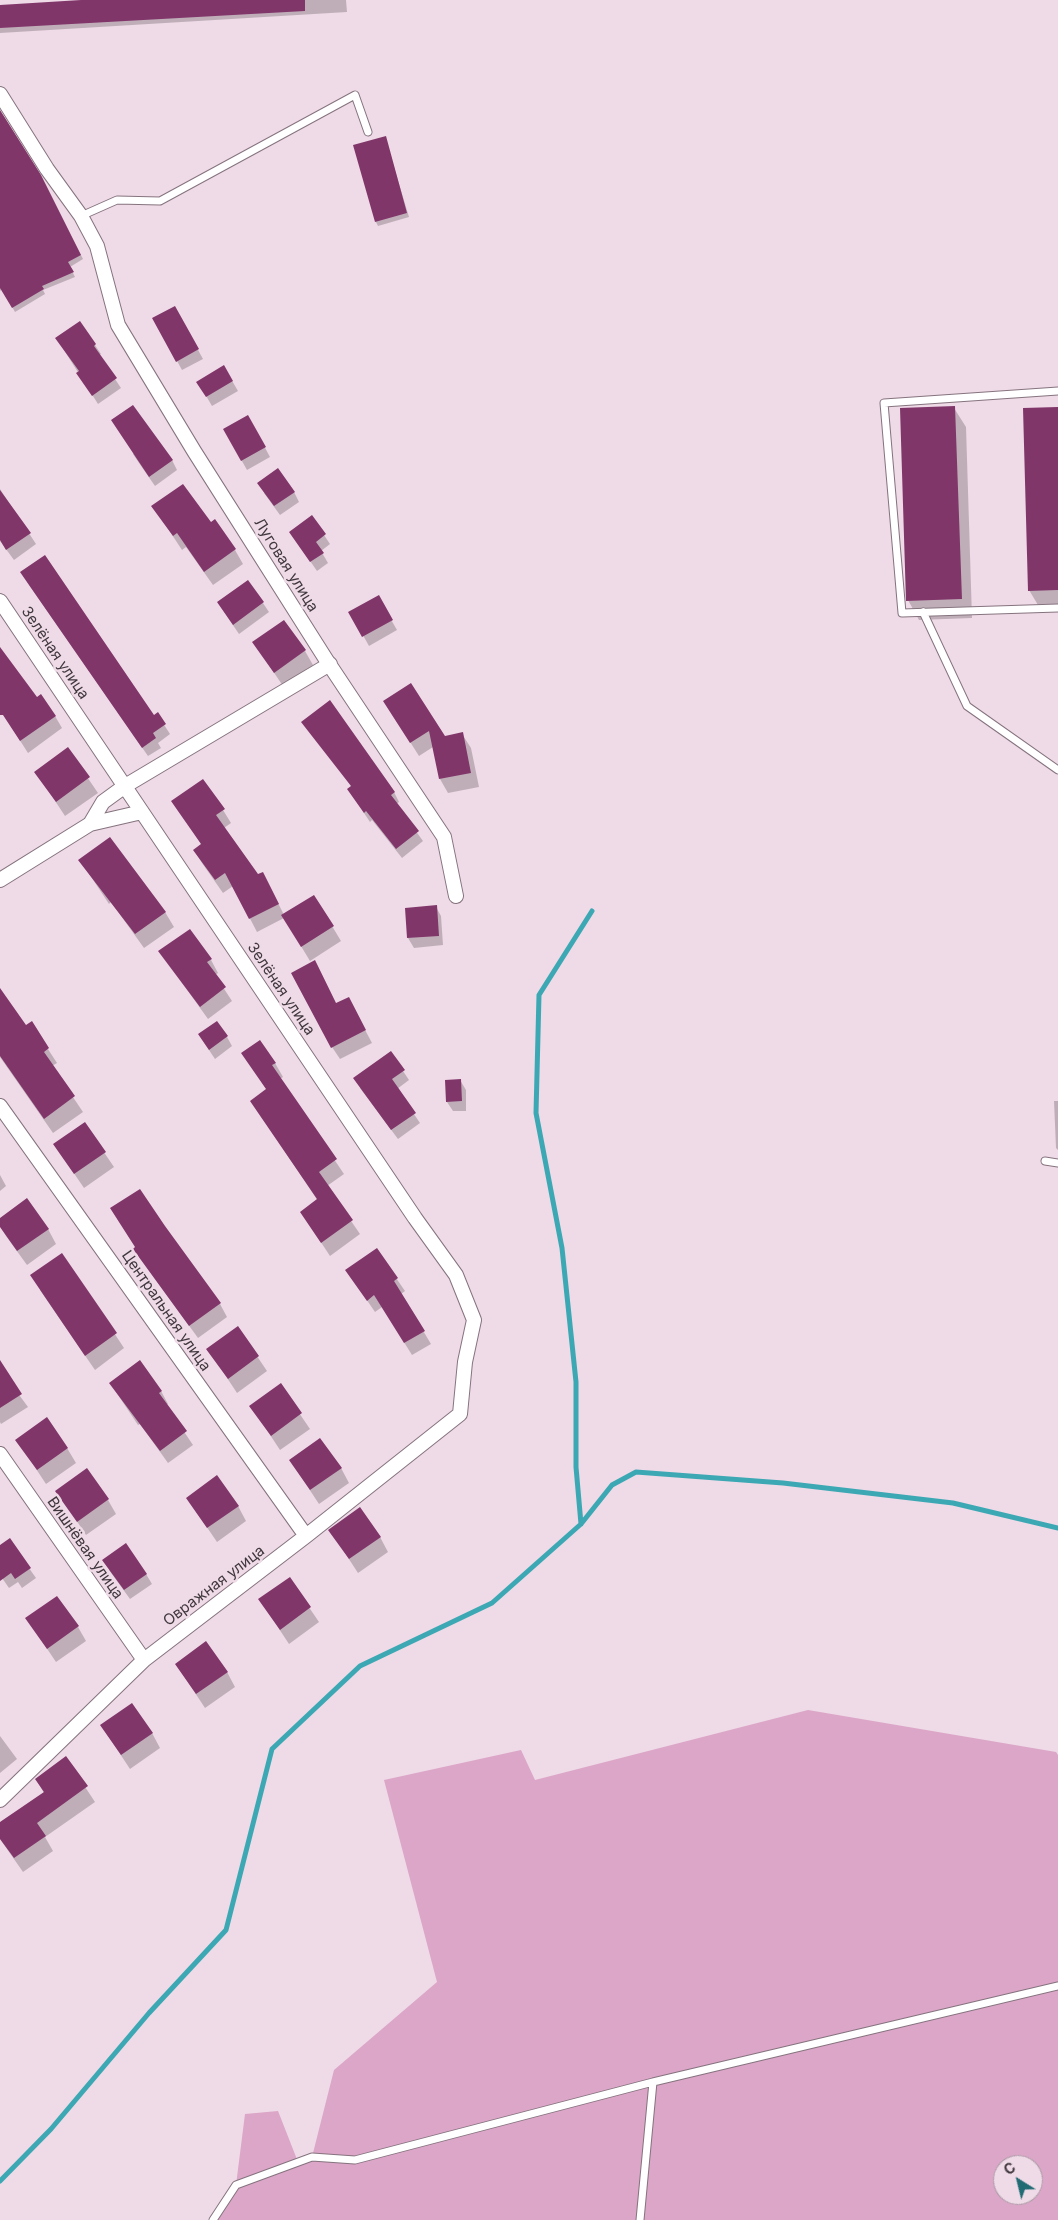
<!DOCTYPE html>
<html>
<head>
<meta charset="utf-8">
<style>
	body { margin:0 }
	#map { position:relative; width:1058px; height:2220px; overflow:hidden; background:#efdae7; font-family:Inter,sans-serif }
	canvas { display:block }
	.north { position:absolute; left:993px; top:2155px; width:50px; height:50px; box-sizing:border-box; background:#efdae7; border:1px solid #a999a3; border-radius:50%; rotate:324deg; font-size:14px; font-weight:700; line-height:20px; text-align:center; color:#40383d }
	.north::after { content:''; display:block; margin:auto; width:18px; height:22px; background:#216b74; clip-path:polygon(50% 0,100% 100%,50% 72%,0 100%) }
</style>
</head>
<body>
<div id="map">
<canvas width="1058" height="2220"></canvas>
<div class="north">С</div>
</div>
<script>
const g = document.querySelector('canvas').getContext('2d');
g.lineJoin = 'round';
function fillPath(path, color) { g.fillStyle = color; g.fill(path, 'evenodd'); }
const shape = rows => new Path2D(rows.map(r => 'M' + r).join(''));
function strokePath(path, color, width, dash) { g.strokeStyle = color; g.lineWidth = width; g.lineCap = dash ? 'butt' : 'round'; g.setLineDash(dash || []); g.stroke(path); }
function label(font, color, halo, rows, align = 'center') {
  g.font = font + ' Inter,sans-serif'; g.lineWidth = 5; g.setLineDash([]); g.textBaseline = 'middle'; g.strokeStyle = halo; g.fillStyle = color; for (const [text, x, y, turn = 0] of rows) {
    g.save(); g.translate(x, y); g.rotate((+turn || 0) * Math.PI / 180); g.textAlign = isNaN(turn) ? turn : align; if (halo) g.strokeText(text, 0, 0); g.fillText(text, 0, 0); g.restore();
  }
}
const green = shape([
	[808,1710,1056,1752,1058,1755,1058,2220,213,2220,236,2185,245,2114,278,2111,298,2162,312,2157,334,2070,437,1982,384,1780,521,1750,535,1780],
	[1003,2165,1033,2165,1033,2195,1003,2195]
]);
const shadow = shape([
	[102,0,346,0,347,12,0,33,0,6],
	[0,113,43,181,83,259,70,267,75,277,43,290,45,294,15,312,2,289,0,291],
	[385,137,409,217,378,226,376,222],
	[175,308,203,359,182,370,154,319],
	[57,339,95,345,101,354,99,355,121,388,98,404],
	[224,367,238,391,212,406,198,382],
	[954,408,966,427,972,618,919,620,908,600],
	[1058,408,1058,609,1041,610,1029,590],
	[248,416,270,457,247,470,224,429],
	[135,453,172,460,177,470,155,486,139,463,133,454],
	[0,489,36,544,14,560,0,541],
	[294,492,299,502,280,515,264,493],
	[153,506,210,524,235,550,243,564,213,585,186,547,182,550],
	[312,517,330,544,321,551,328,563,317,571,290,532],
	[248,581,269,612,239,634,218,603],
	[27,582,153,717,157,714,170,734,158,743,161,748,148,756],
	[378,597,397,630,369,646,350,612],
	[254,643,305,651,313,665,283,686],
	[0,657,36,699,55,716,62,728,28,753,3,714,0,715],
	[393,715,445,737,462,734,471,748,479,787,448,793,440,779,433,747,419,756],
	[303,722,394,792,399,802,396,804,423,841,402,858,372,820,370,822,354,798,352,787],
	[68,749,98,793,65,816,36,772],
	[173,802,223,810,231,823,224,828,258,876,270,887,284,915,314,896,341,941,310,961,284,918,257,932,233,886,223,893,202,863,194,850,202,845],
	[80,860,165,912,174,927,144,948,111,902,109,904],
	[436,907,441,916,443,945,414,948,408,938,406,909],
	[160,952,211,960,218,973,215,975,232,1001,208,1019],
	[0,990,26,1026,31,1023,57,1063,52,1066,83,1112,53,1133,0,1057],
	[336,1004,355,1011,372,1043,340,1059,332,1047],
	[199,1035,227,1037,232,1046,215,1059],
	[391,1053,409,1080,397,1089,420,1123,398,1139,360,1088],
	[243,1054,275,1063,283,1077,280,1079,344,1174,327,1186,360,1234,330,1256,301,1212,318,1201,251,1101,267,1090],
	[460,1080,466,1090,466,1111,453,1111,447,1102],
	[1054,1101,1058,1101,1058,1150,1056,1148],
	[84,1123,114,1167,84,1188,54,1144],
	[0,1175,6,1186,0,1191],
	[0,1219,48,1229,56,1244,27,1265,6,1236,0,1226],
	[376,1249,405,1291,401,1294,431,1344,412,1355,382,1307,375,1312,347,1271],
	[62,1254,124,1348,95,1370,40,1290],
	[143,1262,220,1304,227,1317,198,1338],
	[238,1328,267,1371,237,1393,208,1349],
	[0,1369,28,1407,1,1424,0,1422],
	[110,1383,161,1391,168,1404,166,1405,193,1445,168,1463,140,1424,138,1425],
	[280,1385,310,1429,280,1450,251,1406],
	[17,1440,67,1448,76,1463,46,1484],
	[290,1460,341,1468,349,1483,319,1504],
	[57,1491,108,1500,116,1514,86,1535],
	[187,1498,238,1506,246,1521,217,1542],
	[330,1530,380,1537,388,1552,358,1573],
	[9,1540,36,1578,22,1588,18,1582,9,1588,0,1575,0,1546],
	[109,1570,146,1574,152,1584,130,1599],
	[289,1578,319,1622,289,1644,260,1600],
	[27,1619,78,1627,86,1641,56,1662],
	[176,1664,227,1672,235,1687,205,1708],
	[101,1725,152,1733,160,1748,130,1769],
	[0,1736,17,1759,0,1773],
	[66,1758,95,1802,45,1837,53,1851,23,1872,0,1839,0,1824,44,1793,36,1779]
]);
const stream = shape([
	[581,1524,576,1467,576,1382,562,1248,536,1113,539,995,592,911],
	[0,2181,51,2129,149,2013,226,1930,272,1749,360,1666,492,1603,581,1524,612,1485,636,1472,783,1483,953,1503,1058,1528]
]);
const building = shape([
	[81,0,305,0,305,11,0,28,0,5],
	[0,110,41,175,81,255,68,262,74,272,42,286,44,289,12,308,0,288],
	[386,136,407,213,375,222,353,145],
	[175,306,199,349,176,362,152,318],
	[80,321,96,344,94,346,117,378,92,396,76,373,79,371,55,338],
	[224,365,233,381,206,397,196,382],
	[133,405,173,460,149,477,111,420],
	[955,406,962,599,906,601,900,408],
	[1058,407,1058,590,1028,591,1023,408],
	[248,415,266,447,241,461,223,429],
	[278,468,295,492,274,506,257,483],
	[183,484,211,522,215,519,236,549,204,572,177,533,173,536,151,506],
	[0,490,31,533,6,550,0,540],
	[312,515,326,534,316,542,324,553,310,562,289,532],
	[45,555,154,715,158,712,166,724,153,733,156,738,142,748,20,572],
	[248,580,264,602,233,625,217,602],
	[379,595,393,620,362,637,348,612],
	[284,620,306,650,274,673,252,642],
	[0,647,37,697,41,694,56,716,20,741,3,715,0,715],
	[411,683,445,736,463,732,471,773,439,779,429,731,410,743,383,701],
	[330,700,395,792,391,795,419,831,396,849,366,811,364,813,347,789,351,786,301,722],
	[68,747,90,777,56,802,34,772],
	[203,779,225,809,216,815,258,874,263,872,279,904,249,919,225,873,215,880,193,850,201,844,171,801],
	[110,837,166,912,135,934,78,860],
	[314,895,334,926,301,947,281,915],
	[437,905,439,936,407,938,405,908],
	[190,929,212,959,207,962,226,987,200,1007,158,951],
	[315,960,336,1003,349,997,366,1030,331,1048,291,973],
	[0,988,26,1025,32,1021,49,1048,44,1052,75,1096,44,1119,0,1056],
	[217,1021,228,1036,209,1050,198,1034],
	[260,1040,276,1063,272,1065,337,1159,319,1172,353,1220,321,1243,300,1212,317,1199,250,1101,266,1089,241,1053],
	[391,1051,405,1070,392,1079,416,1113,391,1130,353,1078],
	[461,1079,462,1101,446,1102,445,1080],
	[85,1122,106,1152,74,1174,53,1144],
	[140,1189,165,1226,221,1303,189,1326,133,1249,135,1247,110,1208],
	[27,1198,49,1229,17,1251,0,1227,0,1218],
	[377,1248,398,1278,394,1281,425,1331,404,1343,374,1295,367,1301,345,1270],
	[62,1253,117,1333,85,1356,30,1275],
	[238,1326,259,1356,228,1379,206,1349],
	[0,1360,22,1394,0,1408],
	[140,1360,162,1391,159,1393,187,1431,160,1451,109,1383],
	[281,1383,302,1413,271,1436,249,1406],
	[47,1417,68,1448,37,1470,15,1440],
	[320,1438,342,1468,310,1490,289,1460],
	[87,1468,109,1499,77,1522,55,1491],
	[217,1475,239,1506,207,1528,186,1498],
	[360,1507,381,1537,349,1559,328,1530],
	[10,1538,31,1568,15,1579,11,1573,0,1581,0,1545],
	[126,1543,147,1574,124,1590,102,1560],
	[290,1577,311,1607,280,1630,258,1599],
	[57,1596,79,1626,47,1649,25,1618],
	[206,1641,228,1672,196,1694,175,1664],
	[132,1703,153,1733,121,1755,100,1725],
	[66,1756,88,1786,37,1823,46,1836,14,1858,0,1839,0,1822,44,1792,35,1779]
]);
const lane = shape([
	[81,216,117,200,160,201,355,95,368,132],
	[1058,391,884,403,902,613,1058,608],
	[923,612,967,706,1058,770],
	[1045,1161,1058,1163],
	[213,2220,236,2185,312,2157,355,2160,653,2082,1058,1986],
	[640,2220,653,2082]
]);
const street = shape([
	[0,94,47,169,81,216,97,246,118,325,194,451,327,661,444,837,456,896],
	[0,601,415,1218,456,1275,474,1320,465,1362,460,1414,306,1536,144,1660,0,1800],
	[90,824,103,802,125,786,330,664],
	[0,880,90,824,142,812],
	[0,1106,306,1536],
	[0,1454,144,1660]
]);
const streetNames = [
	["Луговая улица",286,565,58],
	["Зелёная улица",55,653,56],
	["Зелёная улица",281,989,56],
	["Центральная улица",166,1311,55],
	["Вишнёвая улица",85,1548,55],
	["Овражная улица",214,1586,-37]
];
fillPath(green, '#dba6c7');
fillPath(shadow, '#0003');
strokePath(stream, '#3ca8b4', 5);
fillPath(building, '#81366a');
strokePath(lane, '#85737e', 9);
strokePath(street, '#85737e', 16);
strokePath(lane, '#fff', 7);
strokePath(street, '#fff', 14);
label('15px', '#40383d', '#efdae7', streetNames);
</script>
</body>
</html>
